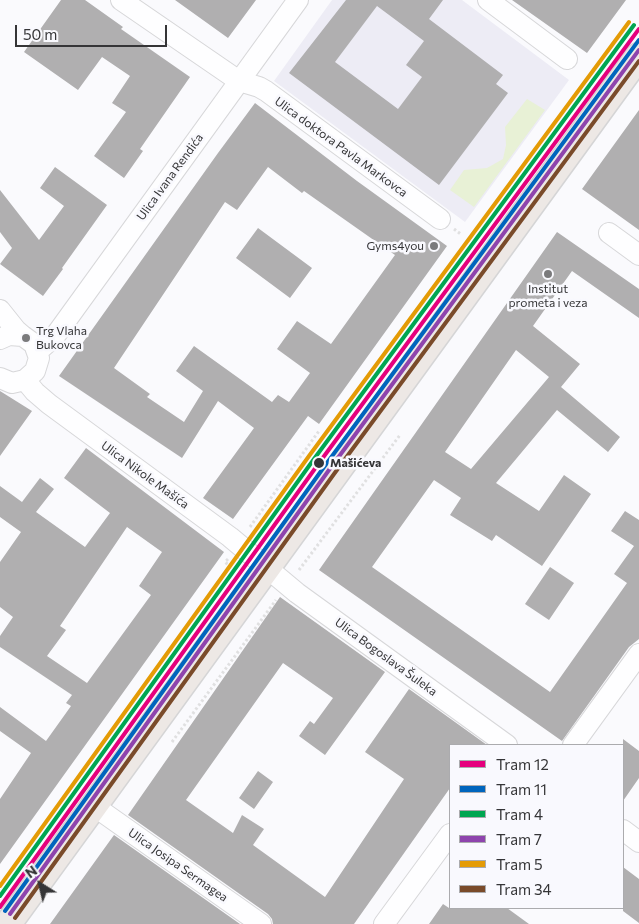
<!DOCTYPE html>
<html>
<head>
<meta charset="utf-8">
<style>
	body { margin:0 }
	#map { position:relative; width:639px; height:924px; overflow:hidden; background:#fafafd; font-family:Commissioner,sans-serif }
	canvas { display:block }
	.legend { position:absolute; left:449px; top:744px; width:175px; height:165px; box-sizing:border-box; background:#f9f9fe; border:1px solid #ababae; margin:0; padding:6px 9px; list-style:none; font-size:15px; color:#353537 }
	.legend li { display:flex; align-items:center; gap:10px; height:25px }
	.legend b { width:25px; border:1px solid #ababae }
	.north { position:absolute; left:15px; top:859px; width:50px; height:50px; -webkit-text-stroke:4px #f9f9fe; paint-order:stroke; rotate:324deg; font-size:14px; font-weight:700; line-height:20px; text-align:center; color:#353537 }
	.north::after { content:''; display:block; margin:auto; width:18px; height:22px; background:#353537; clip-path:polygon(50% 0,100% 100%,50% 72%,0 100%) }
	.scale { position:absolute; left:15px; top:25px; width:152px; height:22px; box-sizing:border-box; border:2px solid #353537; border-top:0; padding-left:6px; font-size:15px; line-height:18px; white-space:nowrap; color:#353537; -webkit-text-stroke:4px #f9f9fe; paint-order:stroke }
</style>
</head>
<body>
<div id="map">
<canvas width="639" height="924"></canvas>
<ul class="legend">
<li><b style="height:6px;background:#e5007d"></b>Tram 12</li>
<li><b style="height:6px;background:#0065bd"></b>Tram 11</li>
<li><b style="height:6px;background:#00a651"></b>Tram 4</li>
<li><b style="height:6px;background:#8e44ad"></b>Tram 7</li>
<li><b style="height:6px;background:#e49b06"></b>Tram 5</li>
<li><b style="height:6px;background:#7a4b2a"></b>Tram 34</li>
</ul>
<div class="north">N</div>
<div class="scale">50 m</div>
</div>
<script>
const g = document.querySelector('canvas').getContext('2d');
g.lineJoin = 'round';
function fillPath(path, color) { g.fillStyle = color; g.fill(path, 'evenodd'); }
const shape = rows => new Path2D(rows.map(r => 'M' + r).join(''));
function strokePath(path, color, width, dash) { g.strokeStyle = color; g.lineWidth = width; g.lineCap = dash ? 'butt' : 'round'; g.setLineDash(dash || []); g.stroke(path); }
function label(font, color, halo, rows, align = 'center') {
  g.font = font + ' Commissioner,sans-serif'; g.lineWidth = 5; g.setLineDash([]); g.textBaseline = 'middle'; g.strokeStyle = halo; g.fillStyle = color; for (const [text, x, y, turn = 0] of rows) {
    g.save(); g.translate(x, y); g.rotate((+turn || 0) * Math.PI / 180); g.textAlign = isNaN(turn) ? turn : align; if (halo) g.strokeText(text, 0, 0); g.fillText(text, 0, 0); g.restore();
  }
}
const built = shape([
	[332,0,462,0,569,80,465,222,274,81]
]);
const green = shape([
	[527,99,545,110,474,207,450,190,464,170,487,168,503,159,506,145,505,127]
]);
const building = shape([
	[61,0,85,0,123,27,121,29,190,77,140,149,143,151,124,178,94,156,126,112,112,103,130,76,102,57,78,90,24,52],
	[175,0,256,0,228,38],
	[346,0,443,0,429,19,503,75,496,84,508,93,439,185,289,73],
	[377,6,424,41,406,65,422,77,398,109,335,62],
	[512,0,626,0,587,53],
	[255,103,357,181,447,246,319,424,308,416,233,519,203,498,254,428,218,401,182,458,59,376,218,153],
	[268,167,302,193,304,191,395,255,331,344,297,321,277,349,310,373,289,402,278,395,272,402,194,346,176,371,203,391,184,422,147,397,150,394,114,368,225,202,237,210],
	[639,110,639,230,582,189],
	[55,167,107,205,62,268,63,269,43,296,0,264,12,248,0,232,0,190,39,240,64,206,40,188],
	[258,228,312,268,290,298,236,258],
	[557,232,639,289,639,318,572,271,533,326,580,364,561,387,620,437,608,452,557,410,496,483,539,511,564,475,591,494,542,566,496,535,492,541,450,515,461,498,434,480,372,567,550,692,627,583,614,574,634,546,611,531,625,511,639,520,639,639,629,647,562,741,319,570],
	[516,350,549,377,471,469,445,452],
	[0,391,32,411,0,456],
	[86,448,224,552,0,864,0,799,31,753,0,731,0,707,46,741,71,706,66,703,72,695,0,647,0,636,13,617,0,607,0,562,21,532,0,517,0,486,22,502,40,478,54,489,36,512,85,547,110,513,64,478],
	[127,527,162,552,139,586,151,595,87,683,47,656,66,630,60,626],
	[550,567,574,583,549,620,525,604],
	[280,597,385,672,325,755,299,736,310,721,314,724,333,698,283,663,186,800,233,833,242,815,264,829,253,845,325,897,404,779,365,752,409,689,487,745,450,745,450,788,354,924,273,924,272,919,268,914,128,815],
	[623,739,639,751,639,778,623,801],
	[258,771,273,782,254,809,239,798],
	[114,835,240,924,50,924],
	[623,867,639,879,639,923,623,911],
	[443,904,449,908,507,908,529,924,429,924]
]);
const path = shape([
	[454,229,462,235],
	[250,527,319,431],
	[228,559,225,562,232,568],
	[299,570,400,435],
	[172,742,276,600]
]);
const minor = shape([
	[121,0,239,81,259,87,266,91,440,219],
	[488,0,567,59],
	[609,233,639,255],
	[0,310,16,330,23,336],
	[0,339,9,335,23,336,34,344,39,358,35,371,25,380,12,383,0,378],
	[38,351,55,336,298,0],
	[25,380,35,392,49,404,230,537,297,593,507,745],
	[573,745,639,654],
	[94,806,261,924],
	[623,830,639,842],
	[384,924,450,834]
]);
const major = shape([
	[8,924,639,56]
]);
const tram1 = shape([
	[0,907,319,463,639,29]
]);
const tram2 = shape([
	[5,911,324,467,639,40]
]);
const tram3 = shape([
	[0,896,314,459,634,25]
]);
const tram4 = shape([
	[10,914,329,470,639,50]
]);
const tram5 = shape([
	[0,886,309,456,629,22]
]);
const tram6 = shape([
	[15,918,334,474,639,61]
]);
const markers = [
	[434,246,5,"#7a7a7c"],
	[548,274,5,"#7a7a7c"],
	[26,338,5,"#7a7a7c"],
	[319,463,6,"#353537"]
];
const streetNames = [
	["Ulica doktora Pavla Markovca",341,147,36],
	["Ulica Ivana Rendića",170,177,-54],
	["Ulica Nikole Mašića",145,475,36],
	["Ulica Bogoslava Šuleka",386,657,36],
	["Ulica Josipa Sermagea",178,865,35]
];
const poiNames = [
	["Gyms4you",424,246],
	["Institut",548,289,"center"],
	["prometa i veza",548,303,"center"],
	["Trg Vlaha",36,331,"left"],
	["Bukovca",36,345,"left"]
];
const stopNames = [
	["Mašićeva",330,463]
];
fillPath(built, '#edecf5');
fillPath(green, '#e8f1d6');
fillPath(building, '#b0afb0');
strokePath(minor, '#d7d7d9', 22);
strokePath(major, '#d5d5d6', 29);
strokePath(path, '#e0e0e1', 3, [2.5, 2.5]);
strokePath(minor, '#fefeff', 20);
strokePath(major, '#ede8e5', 26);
strokePath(tram1, '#e5007d', 4);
strokePath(tram2, '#0065bd', 4);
strokePath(tram3, '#00a651', 4);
strokePath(tram4, '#8e44ad', 4);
strokePath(tram5, '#e49b06', 4);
strokePath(tram6, '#7a4b2a', 4);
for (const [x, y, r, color] of markers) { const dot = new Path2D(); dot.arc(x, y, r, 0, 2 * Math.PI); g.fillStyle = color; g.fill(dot); strokePath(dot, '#f9f9fe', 2); }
label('12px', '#353537', '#f9f9fe', streetNames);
label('12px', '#353537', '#f9f9fe', poiNames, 'right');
label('bold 12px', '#353537', '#f9f9fe', stopNames, 'left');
</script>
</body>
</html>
